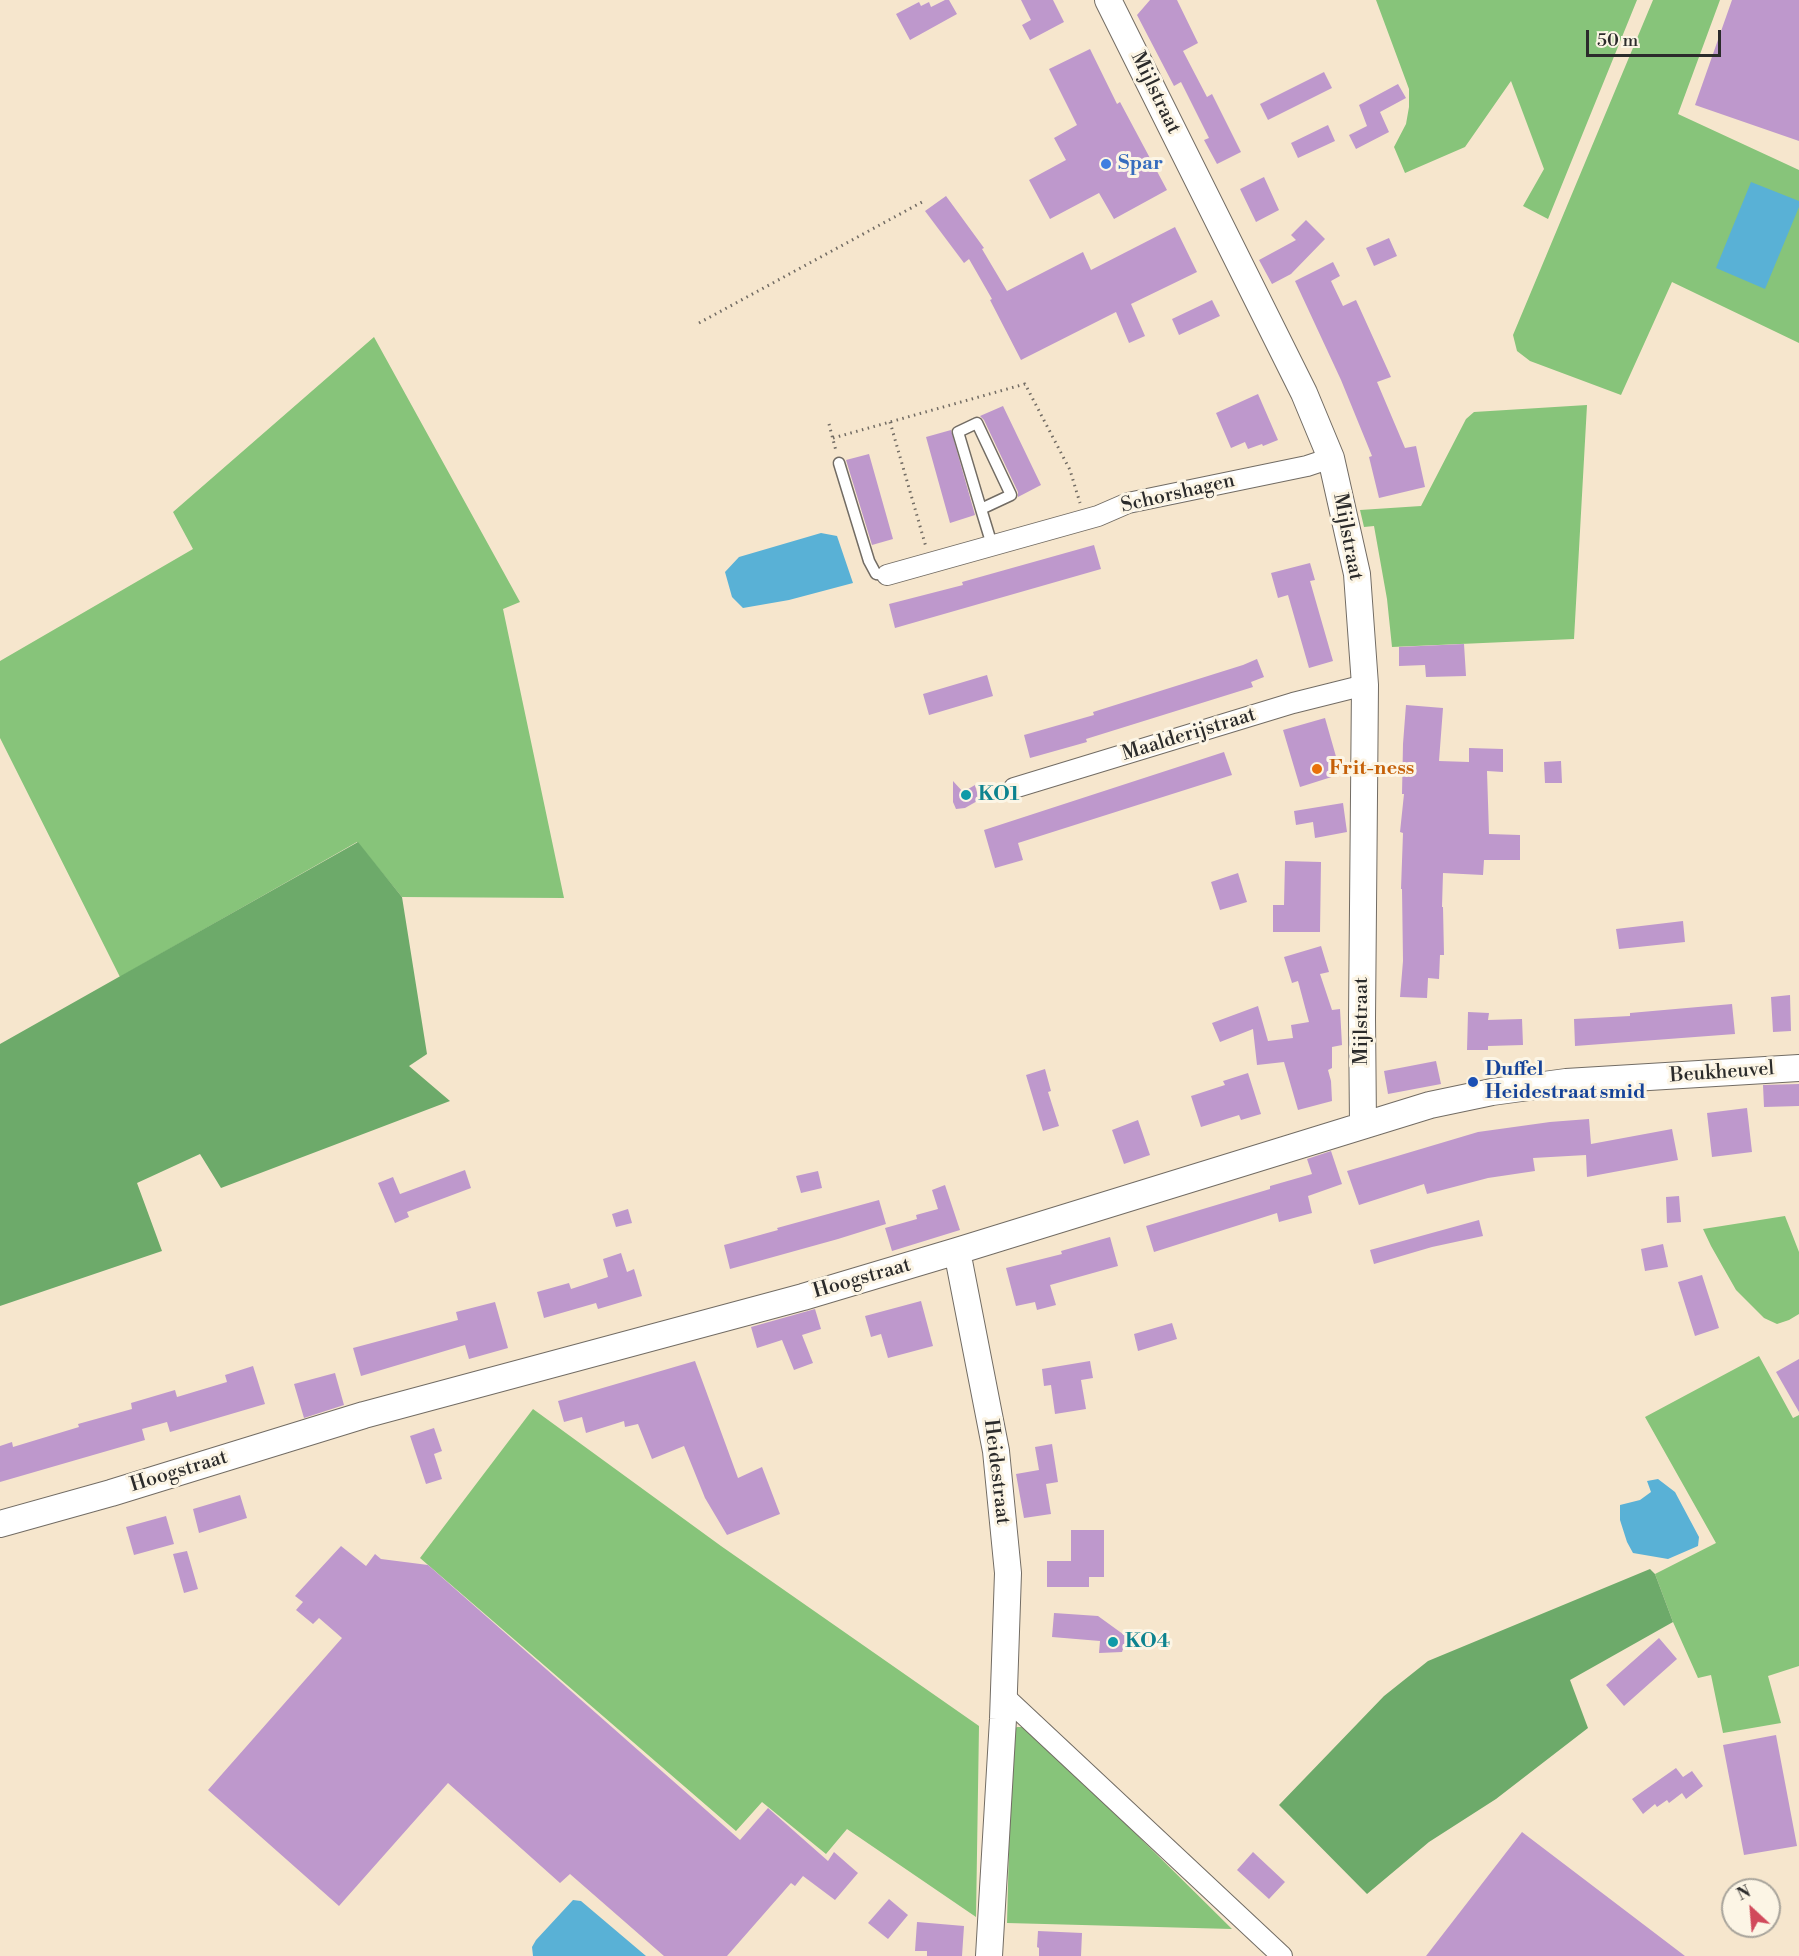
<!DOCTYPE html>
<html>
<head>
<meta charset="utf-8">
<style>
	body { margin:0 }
	#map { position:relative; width:1799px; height:1956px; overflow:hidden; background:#f6e6cd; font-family:"Libre Bodoni",serif }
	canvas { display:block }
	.north { position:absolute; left:1721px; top:1878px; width:60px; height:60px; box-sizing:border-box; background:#fcf5e5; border:2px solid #a8a49b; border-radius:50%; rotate:334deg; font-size:16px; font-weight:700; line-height:24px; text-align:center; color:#2b2b2b }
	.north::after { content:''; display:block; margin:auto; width:21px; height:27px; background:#d1495b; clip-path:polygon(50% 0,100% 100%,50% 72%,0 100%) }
	.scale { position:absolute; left:1586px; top:30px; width:135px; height:27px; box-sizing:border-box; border:3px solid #2b2b2b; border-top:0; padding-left:8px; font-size:18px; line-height:21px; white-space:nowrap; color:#2b2b2b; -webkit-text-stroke:4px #fcf5e5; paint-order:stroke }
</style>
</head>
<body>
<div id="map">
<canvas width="1799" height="1956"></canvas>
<div class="north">N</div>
<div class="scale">50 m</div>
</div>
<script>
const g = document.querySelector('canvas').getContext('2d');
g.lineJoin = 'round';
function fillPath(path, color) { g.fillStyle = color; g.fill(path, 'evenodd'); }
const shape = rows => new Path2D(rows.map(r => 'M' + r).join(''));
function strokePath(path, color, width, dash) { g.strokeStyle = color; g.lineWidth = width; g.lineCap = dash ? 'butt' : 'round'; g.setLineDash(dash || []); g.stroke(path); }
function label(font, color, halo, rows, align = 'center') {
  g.font = font + ' "Libre Bodoni",serif'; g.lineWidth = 6; g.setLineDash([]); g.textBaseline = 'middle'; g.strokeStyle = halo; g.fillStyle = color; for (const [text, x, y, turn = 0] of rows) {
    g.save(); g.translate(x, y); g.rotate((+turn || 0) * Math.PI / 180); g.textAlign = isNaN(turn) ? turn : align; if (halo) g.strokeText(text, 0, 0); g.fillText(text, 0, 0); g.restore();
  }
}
const green = shape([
	[1376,0,1637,0,1548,219,1523,206,1544,169,1511,81,1465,147,1405,173,1394,147,1406,124,1409,107,1409,89],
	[1653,0,1720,0,1678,114,1799,170,1799,343,1672,282,1621,395,1530,361,1517,351,1513,335],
	[374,337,520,602,503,609,564,898,402,897,357,842,120,977,0,738,0,661,193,549,173,512],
	[1587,405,1574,639,1392,647,1387,599,1374,526,1364,527,1360,510,1421,506,1466,419,1474,412],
	[1785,1216,1799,1252,1799,1314,1789,1320,1777,1324,1764,1318,1736,1290,1711,1246,1703,1229],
	[1759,1356,1793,1418,1799,1415,1799,1666,1768,1676,1781,1723,1723,1733,1711,1675,1698,1678,1673,1622,1655,1574,1716,1543,1645,1417],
	[533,1409,721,1546,979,1726,976,1917,847,1829,826,1854,762,1802,736,1831,420,1558],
	[1017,1727,1028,1727,1232,1929,1007,1923,1012,1731]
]);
const forest = shape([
	[358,842,402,897,427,1054,409,1066,450,1101,221,1188,200,1154,137,1183,162,1251,0,1306,0,1044],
	[1650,1569,1655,1574,1673,1622,1570,1680,1588,1728,1496,1799,1429,1842,1367,1894,1279,1805,1384,1696,1428,1661]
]);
const water = shape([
	[1751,182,1799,201,1799,207,1765,289,1716,268],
	[821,533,837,536,853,583,789,600,743,608,732,597,725,572,739,557],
	[1658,1479,1675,1492,1699,1537,1698,1546,1668,1559,1633,1553,1627,1542,1620,1520,1620,1505,1640,1500,1651,1492,1647,1481],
	[573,1900,581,1901,646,1956,533,1956,532,1947,536,1940]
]);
const building = shape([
	[945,0,949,0,957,14,910,40,896,14,919,2,921,6,929,2,931,7],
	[1021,0,1053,0,1064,22,1030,40,1022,25,1031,20],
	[1150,0,1177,0,1198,43,1183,51,1207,97,1212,94,1241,152,1217,164,1204,140,1209,138,1181,82,1174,86,1137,15],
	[1732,0,1799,0,1799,141,1695,105],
	[1090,49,1117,104,1120,102,1167,190,1114,219,1099,193,1050,219,1029,180,1066,160,1054,138,1077,125,1049,69],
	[1324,72,1332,88,1268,120,1260,104],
	[1398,84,1406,98,1380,112,1389,132,1356,149,1349,135,1367,126,1359,105],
	[1328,125,1335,141,1298,158,1291,143],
	[1264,177,1279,210,1256,222,1240,189],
	[946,196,984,248,982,249,1007,291,1083,252,1091,270,1175,227,1197,272,1131,304,1145,336,1129,343,1116,312,1021,360,990,300,992,299,969,259,964,263,925,211],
	[1306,220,1325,239,1291,274,1272,284,1259,260,1296,240,1291,235],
	[1389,238,1397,256,1374,266,1366,248],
	[1333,262,1340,276,1331,281,1343,306,1356,300,1391,377,1377,382,1405,448,1416,446,1425,487,1379,498,1369,457,1372,456,1341,380,1295,281],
	[1212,300,1220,316,1179,335,1172,319],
	[1258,394,1278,440,1263,446,1262,444,1248,449,1245,442,1231,448,1216,413],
	[1003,406,1041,485,1018,497,1018,492,984,420,980,416],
	[951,430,975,515,950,523,926,437],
	[869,454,893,539,872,545,846,460],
	[1094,545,1101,569,895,628,889,604,963,585,962,582],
	[1310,563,1315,580,1310,581,1333,661,1309,668,1288,595,1278,598,1271,573],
	[1464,644,1466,676,1426,677,1425,665,1399,666,1399,647],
	[1257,659,1264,677,1251,682,1253,687,1086,739,1087,742,1030,758,1024,735,1094,715,1093,712,1243,665],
	[987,675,993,696,929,715,923,694],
	[1406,705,1443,708,1439,761,1469,762,1469,748,1503,749,1503,772,1487,771,1489,834,1520,835,1520,860,1484,860,1483,875,1443,873,1442,907,1443,907,1444,955,1440,955,1439,979,1428,978,1427,998,1400,997,1403,961,1402,889,1401,889,1403,833,1400,832,1404,794,1402,794,1403,744],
	[1325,718,1341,774,1300,787,1283,730],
	[1224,752,1232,775,1018,843,1023,860,995,868,984,830],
	[1561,761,1562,783,1545,783,1544,762],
	[953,781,963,792,975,785,979,800,965,808,956,809,953,802],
	[1343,803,1347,832,1315,838,1313,822,1296,825,1294,811],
	[1285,861,1321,862,1320,932,1273,932,1273,905,1284,905],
	[1238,873,1247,902,1220,910,1211,882],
	[1683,921,1685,942,1619,949,1616,929],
	[1321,946,1329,972,1320,974,1332,1010,1340,1009,1342,1045,1332,1047,1332,1068,1328,1070,1331,1081,1332,1101,1298,1110,1284,1062,1257,1065,1253,1029,1220,1042,1212,1023,1258,1006,1268,1041,1293,1038,1291,1025,1309,1022,1298,981,1292,983,1284,957],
	[1790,995,1791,1031,1773,1032,1771,997],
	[1732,1004,1735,1034,1575,1046,1574,1019,1630,1016,1630,1013],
	[1468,1012,1489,1013,1488,1020,1522,1019,1523,1045,1488,1046,1488,1050,1467,1050],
	[1436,1061,1441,1084,1388,1094,1384,1071],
	[1045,1069,1051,1091,1048,1092,1059,1126,1043,1131,1026,1075],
	[1248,1073,1261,1114,1241,1120,1239,1115,1201,1127,1191,1096,1225,1085,1223,1081],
	[1799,1084,1799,1106,1764,1107,1763,1085],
	[1747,1108,1752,1152,1712,1157,1707,1113],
	[1589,1119,1591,1144,1672,1129,1678,1160,1587,1177,1586,1155,1533,1158,1535,1171,1488,1178,1427,1194,1424,1184,1359,1205,1347,1171,1478,1132,1550,1122],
	[1138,1120,1150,1155,1124,1164,1112,1130],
	[1331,1151,1342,1184,1308,1196,1312,1213,1279,1222,1277,1213,1154,1252,1146,1226,1270,1189,1270,1186,1312,1174,1307,1159],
	[465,1170,471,1188,407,1212,409,1217,395,1223,378,1183,393,1177,400,1194],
	[818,1171,822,1188,801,1193,796,1176],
	[945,1185,960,1230,892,1251,885,1228,917,1219,916,1215,938,1209,932,1190],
	[1679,1196,1681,1222,1667,1223,1666,1197],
	[879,1200,886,1224,838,1239,730,1269,724,1245,778,1230,777,1228],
	[628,1209,632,1223,616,1227,612,1214],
	[1479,1220,1483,1236,1432,1247,1374,1264,1370,1250],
	[1110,1237,1118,1266,1050,1285,1056,1305,1037,1310,1035,1302,1016,1306,1006,1268,1062,1254,1061,1251],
	[1663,1244,1668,1267,1645,1271,1641,1249],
	[621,1253,627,1272,634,1269,642,1296,598,1309,596,1303,544,1318,537,1292,569,1283,571,1289,608,1277,603,1259],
	[1702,1275,1719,1328,1695,1336,1678,1282],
	[921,1301,933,1346,888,1358,881,1334,871,1337,865,1316],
	[495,1302,508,1348,469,1359,465,1345,361,1376,353,1348,458,1320,456,1312],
	[815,1309,821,1329,802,1335,813,1363,794,1370,782,1340,757,1348,751,1327],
	[1172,1323,1177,1339,1138,1351,1134,1334],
	[1799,1359,1799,1412,1776,1372],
	[695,1361,738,1478,762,1467,780,1514,727,1535,705,1498,684,1446,652,1459,638,1424,625,1427,624,1421,586,1433,582,1417,564,1422,558,1401],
	[1090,1361,1093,1378,1081,1380,1086,1409,1055,1414,1051,1385,1044,1386,1042,1369],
	[253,1366,265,1404,170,1432,167,1422,142,1429,145,1440,0,1482,0,1446,12,1442,13,1447,79,1427,78,1424,132,1409,131,1403,175,1390,177,1397,227,1382,225,1375],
	[335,1373,344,1405,304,1418,294,1384],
	[434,1428,442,1451,434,1454,442,1479,426,1484,410,1436],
	[1052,1444,1058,1482,1046,1484,1051,1514,1024,1518,1016,1474,1039,1470,1035,1447],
	[240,1495,247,1518,199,1533,193,1509],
	[166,1516,174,1544,134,1555,126,1527],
	[1071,1530,1104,1530,1104,1577,1089,1577,1089,1587,1047,1587,1047,1561,1071,1561],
	[341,1546,366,1566,375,1554,381,1559,428,1565,740,1840,768,1808,828,1861,834,1852,858,1873,835,1900,803,1876,795,1886,791,1883,727,1956,664,1956,570,1874,560,1883,448,1783,339,1906,208,1790,342,1638,319,1618,313,1624,296,1610,303,1602,295,1596],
	[187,1551,198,1589,184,1593,173,1554],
	[1054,1613,1098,1616,1127,1637,1122,1652,1099,1653,1100,1641,1052,1637],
	[1659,1638,1677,1659,1624,1706,1606,1685],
	[1776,1735,1797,1846,1744,1855,1723,1745],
	[1676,1768,1683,1777,1692,1771,1703,1786,1686,1799,1682,1793,1669,1803,1667,1800,1657,1807,1655,1804,1643,1814,1632,1799],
	[1522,1832,1685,1956,1426,1956],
	[1253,1852,1285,1882,1269,1899,1237,1870],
	[889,1899,908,1915,888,1939,868,1923],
	[917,1922,964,1926,962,1956,927,1956,927,1951,915,1951],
	[1038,1931,1082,1933,1081,1956,1039,1956,1039,1948,1037,1947]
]);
const path = shape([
	[699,323,924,201],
	[890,422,926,547],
	[829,424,836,451],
	[833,438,1025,384,1070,470,1080,503]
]);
const service = shape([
	[839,463,869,561,876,574,887,575],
	[981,509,958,432,977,423,1011,495,981,509,992,545]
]);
const minor = shape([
	[887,575,1098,516,1128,503,1307,466,1331,458],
	[1014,788,1293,703,1365,685],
	[1004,1696,1282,1956]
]);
const tertiary = shape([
	[1108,0,1304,393,1331,458,1357,574,1365,685,1362,1018,1363,1125],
	[957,1251,996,1451,1008,1573,1003,1719,989,1956],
	[0,1524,111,1493,364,1415,803,1297,957,1251,1430,1105,1492,1092,1566,1082,1799,1068]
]);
const markers = [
	[1106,164,6,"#3f7fe0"],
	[1317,769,6,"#e8710a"],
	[966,795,6,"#0f9aa8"],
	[1473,1082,6,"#1a4fb4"],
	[1113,1642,6,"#0f9aa8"]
];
const streetNames = [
	["Mijlstraat",1155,93,64],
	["Schorshagen",1178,494,-13],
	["Mijlstraat",1347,537,79],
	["Maalderijstraat",1189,735,-17],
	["Mijlstraat",1362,1021,-90],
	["Beukheuvel",1722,1073,-4],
	["Hoogstraat",862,1279,-16],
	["Hoogstraat",179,1472,-17],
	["Heidestraat",996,1472,83]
];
const shopNames = [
	["Spar",1118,164]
];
const foodNames = [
	["Frit-ness",1329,769]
];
const cultureNames = [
	["KO1",978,795],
	["KO4",1125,1642]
];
const transitNames = [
	["Duffel",1485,1070],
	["Heidestraat smid",1485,1093]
];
fillPath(green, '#87c47a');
fillPath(forest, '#6daa6a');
fillPath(water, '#59b1d6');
fillPath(building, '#be98cc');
strokePath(service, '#726c64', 13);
strokePath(minor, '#726c64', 22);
strokePath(tertiary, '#726c64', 28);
strokePath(path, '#726c64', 3, [1.5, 4.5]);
strokePath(service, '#fff', 10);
strokePath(minor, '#fff', 20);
strokePath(tertiary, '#fff', 26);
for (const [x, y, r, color] of markers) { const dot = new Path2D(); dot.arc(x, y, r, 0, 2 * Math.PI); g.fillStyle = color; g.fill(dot); strokePath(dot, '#fcf5e5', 2); }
label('20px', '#2b2b2b', '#fcf5e5', streetNames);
label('bold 20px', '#366cbe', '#fcf5e5', shopNames, 'left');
label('bold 20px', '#c56008', '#fcf5e5', foodNames, 'left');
label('bold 20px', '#0d838f', '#fcf5e5', cultureNames, 'left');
label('bold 20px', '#164399', '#fcf5e5', transitNames, 'left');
</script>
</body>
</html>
